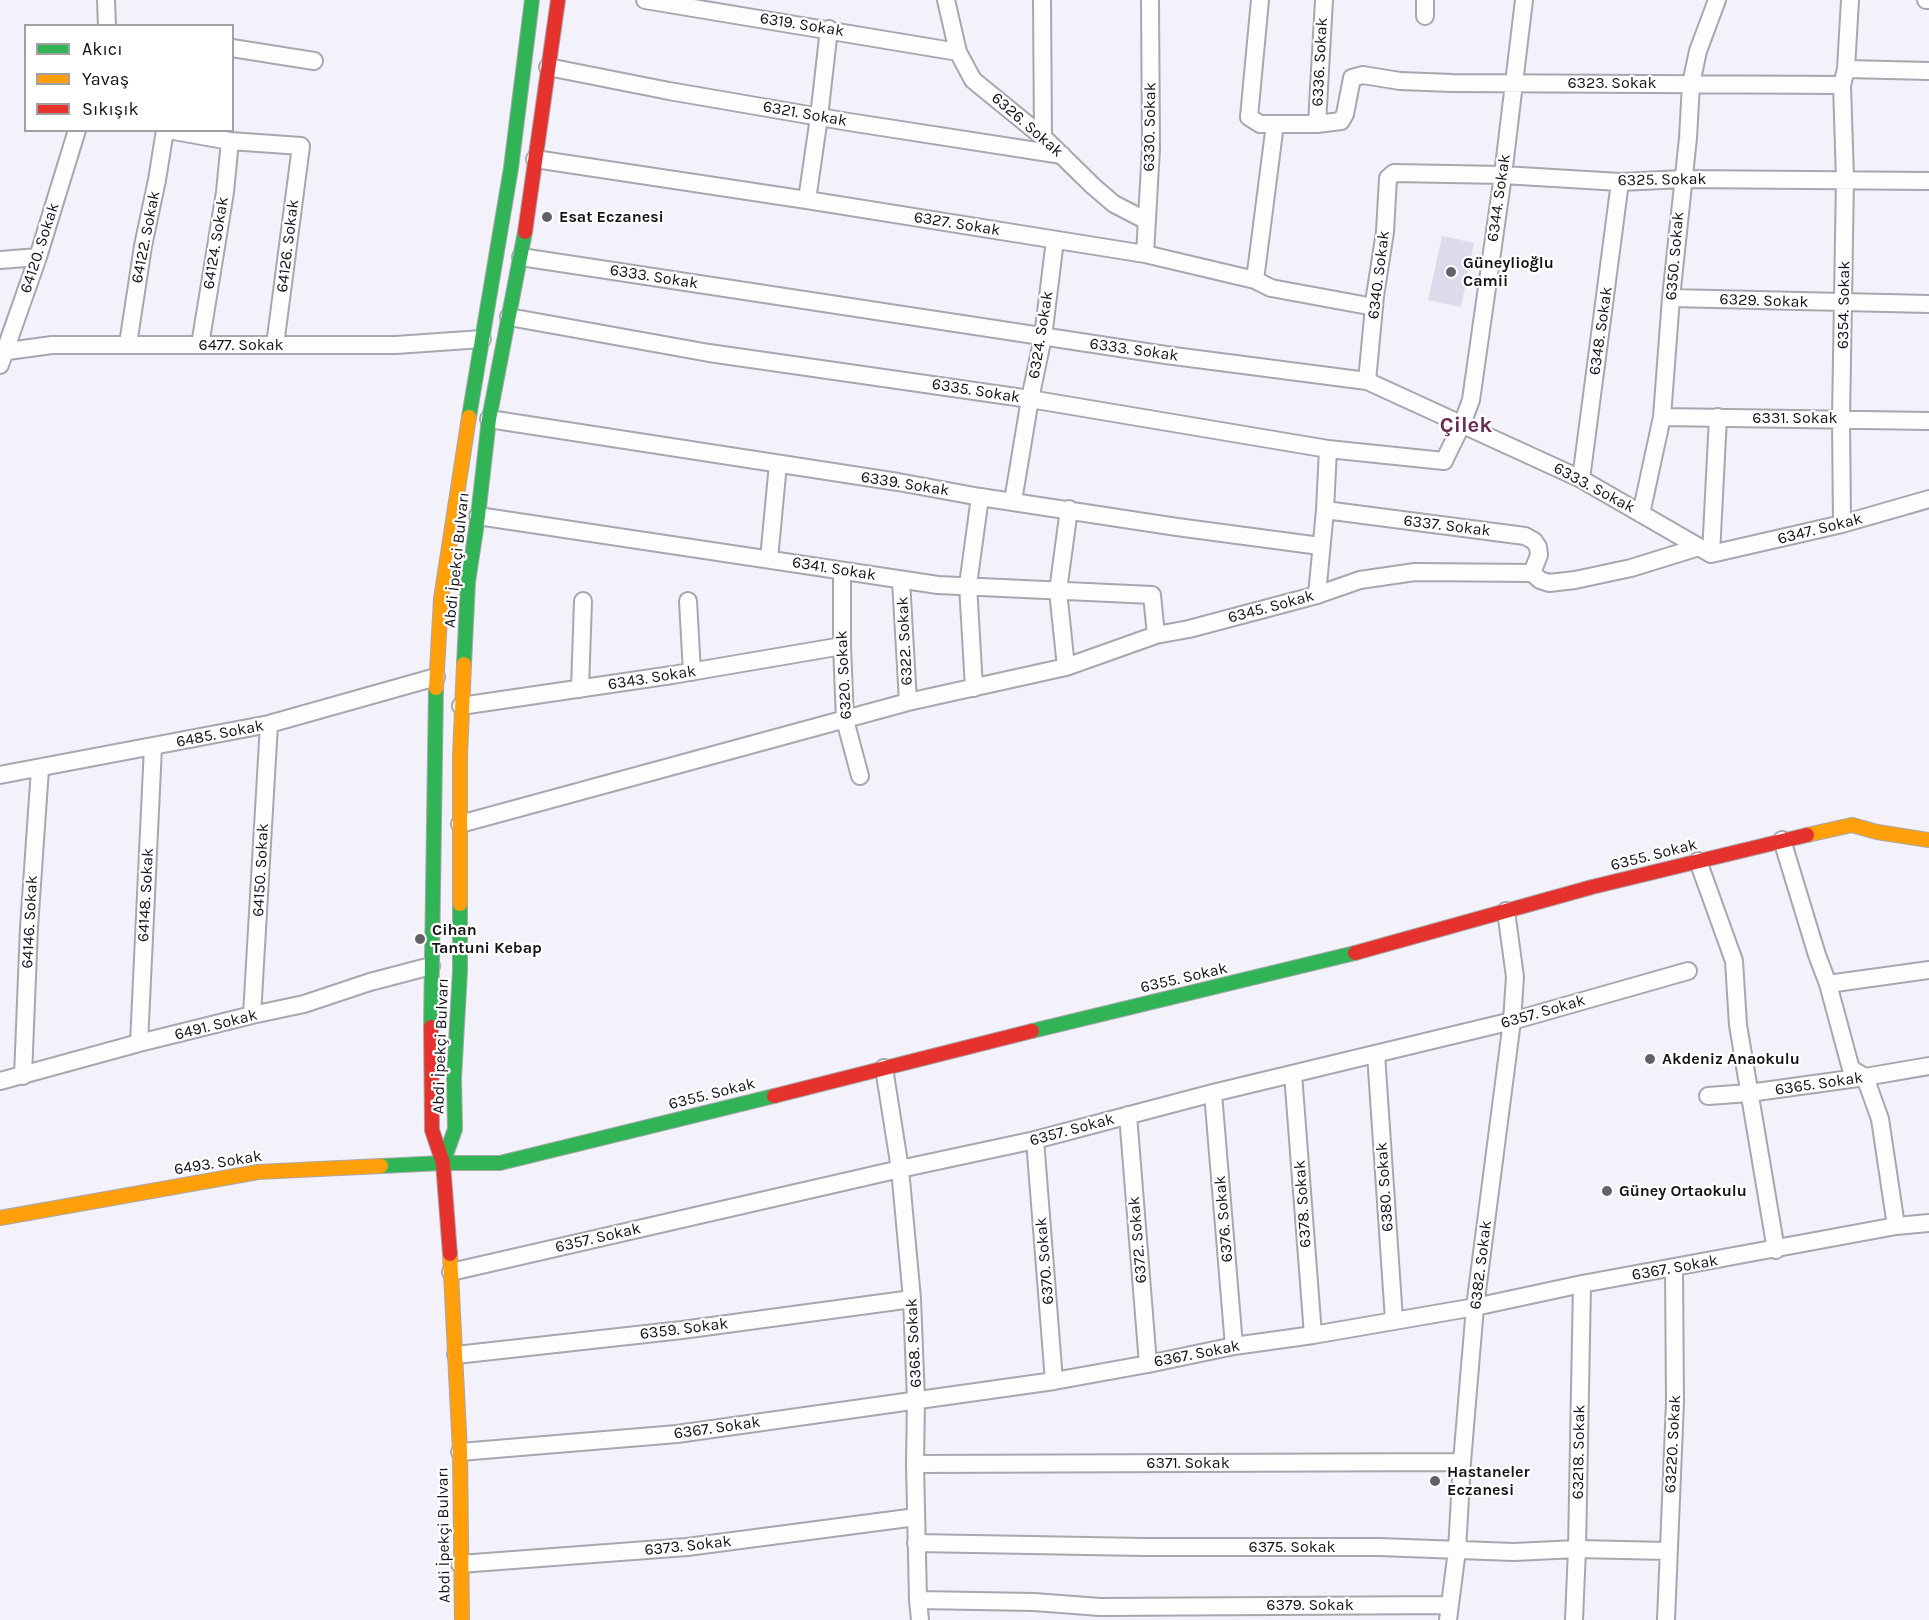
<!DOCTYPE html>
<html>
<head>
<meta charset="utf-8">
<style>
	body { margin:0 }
	#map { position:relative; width:1929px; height:1620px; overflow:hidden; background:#f3f1fa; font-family:Karla,sans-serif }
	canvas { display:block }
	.legend { position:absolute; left:24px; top:24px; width:210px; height:108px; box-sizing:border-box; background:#fff; border:2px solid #a1a1a3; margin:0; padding:8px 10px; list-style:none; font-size:18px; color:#14131a }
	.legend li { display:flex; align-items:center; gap:12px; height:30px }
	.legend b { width:30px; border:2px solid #a1a1a3 }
</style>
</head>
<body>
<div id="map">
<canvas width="1929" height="1620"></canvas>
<ul class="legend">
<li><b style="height:8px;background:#30b455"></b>Akıcı</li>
<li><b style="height:8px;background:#ff9f0a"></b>Yavaş</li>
<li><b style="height:8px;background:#e5322d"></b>Sıkışık</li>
</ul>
</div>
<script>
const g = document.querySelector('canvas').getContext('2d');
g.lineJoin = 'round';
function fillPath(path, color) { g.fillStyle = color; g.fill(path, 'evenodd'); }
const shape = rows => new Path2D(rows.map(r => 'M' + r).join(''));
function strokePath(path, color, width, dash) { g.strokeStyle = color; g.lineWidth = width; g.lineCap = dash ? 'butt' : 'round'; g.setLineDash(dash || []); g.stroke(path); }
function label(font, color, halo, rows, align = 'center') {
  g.font = font + ' Karla,sans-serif'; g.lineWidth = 4.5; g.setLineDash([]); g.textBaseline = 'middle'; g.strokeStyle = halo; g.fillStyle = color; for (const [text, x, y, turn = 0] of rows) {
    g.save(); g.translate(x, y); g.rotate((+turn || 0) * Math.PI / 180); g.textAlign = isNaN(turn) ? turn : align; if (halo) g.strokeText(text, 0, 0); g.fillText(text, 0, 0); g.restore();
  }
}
const building = shape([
	[1442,236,1474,243,1461,307,1428,300]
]);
const street = shape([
	[106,0,107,26],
	[645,0,958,52],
	[946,0,958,52,973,80,1043,137,1093,186,1114,204,1147,221],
	[1042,0,1043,137],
	[1260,0,1249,117,1260,124,1317,124,1341,121,1345,114,1352,78,1363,75,1400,81,1452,83,1842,85,1846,69,1929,71],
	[1926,0,1929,0],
	[1425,16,1425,0],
	[232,48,314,61],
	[548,67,669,91,849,122,1062,155],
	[1846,69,1850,0],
	[1317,124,1324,0],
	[168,130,230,141,301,146,275,345],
	[535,159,807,200,1145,254,1255,280,1271,288,1374,307],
	[807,200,819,117,829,29],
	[1145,254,1151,148,1150,0],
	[521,257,1166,355,1367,381,1581,479,1711,554],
	[0,260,38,257],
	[1255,280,1275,124],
	[1671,298,1929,304],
	[509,317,709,353,1030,399,1328,449,1444,461,1462,424,1471,400,1503,175,1524,0],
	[128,344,143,246,157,180,165,130],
	[200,345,225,192,230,141],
	[0,352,52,345,396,345,482,339],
	[0,365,38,257,77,130],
	[1367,381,1375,296,1385,232,1388,178,1394,173,1503,175,1620,182,1683,179,1929,181],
	[1662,417,1929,421],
	[489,419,898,482,980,497,1177,527,1320,546],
	[1581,479,1620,182],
	[1013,501,1030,399,1043,337,1055,240],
	[1325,510,1525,536,1534,541,1538,547,1539,555,1532,573],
	[1641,514,1662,417,1671,298,1688,138,1691,84,1698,51,1717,0],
	[478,516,938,585,1152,595,1156,635],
	[1842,524,1841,418,1845,179,1842,85],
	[1711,554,1842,524,1929,499],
	[1711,554,1718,417],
	[769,559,778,464],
	[842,571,842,646,845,720,860,776],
	[901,580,908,702],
	[1317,595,1325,510,1328,449],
	[688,601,692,672],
	[1066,667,1058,591,1069,509],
	[974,688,968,585,980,497],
	[580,689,583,601],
	[461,706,672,675,842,646],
	[0,775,269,724,436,677],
	[460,824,908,702,1066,667,1156,635,1189,629,1317,595,1360,580,1415,572,1532,573,1540,580,1549,583,1575,580,1631,568,1699,547],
	[1782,840,1817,955,1828,984,1848,1058,1851,1069,1865,1077,1880,1119,1896,1226],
	[1698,861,1734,961,1738,1025,1776,1250],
	[1828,984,1929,970],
	[252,1015,269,724],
	[139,1043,153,747],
	[1376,1054,1394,1320],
	[884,1068,900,1169,912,1299,916,1400,915,1464,918,1600,920,1620],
	[1293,1074,1313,1335],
	[23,1076,29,927,40,769],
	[0,1081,139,1043,252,1015,304,1004,370,982,431,966],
	[1213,1093,1234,1346],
	[1708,1096,1749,1093,1865,1077,1929,1066],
	[1128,1115,1148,1364],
	[1035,1140,1054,1381],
	[451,1272,900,1169,1035,1140,1213,1093,1512,1021,1688,971],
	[456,1355,682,1330,912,1299],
	[460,1452,677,1434,1054,1381,1148,1364,1234,1346,1313,1335,1475,1307,1582,1284,1896,1226,1929,1223],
	[915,1464,1462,1462],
	[916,1543,1144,1547,1379,1547,1514,1552,1577,1549,1668,1551],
	[460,1564,687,1547,916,1517],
	[918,1600,1034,1602,1100,1607,1450,1605],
	[1448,1620,1457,1550,1462,1462,1475,1307,1512,1021,1515,977,1506,911],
	[1574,1620,1577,1549,1582,1284],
	[1666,1620,1675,1402,1674,1268]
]);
const fast = shape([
	[469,417,511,168,532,0],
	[464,664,468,582,478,516,489,419,525,232],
	[431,1027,436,688],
	[1032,1031,1355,953],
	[443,1163,455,1129,454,1078,460,971,460,904],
	[381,1166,443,1163,500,1163,774,1096]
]);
const slow = shape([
	[436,688,441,599,469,417],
	[1807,835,1852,825,1877,832,1929,840],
	[460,904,460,756,464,664],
	[0,1218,258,1172,381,1166],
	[450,1254,460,1452,462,1620]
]);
const jam = shape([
	[525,232,558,0],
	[1355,953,1592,887,1807,835],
	[431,1027,432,1130,443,1163,450,1254],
	[774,1096,1032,1031]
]);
const markers = [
	[547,217,6,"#626168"],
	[1451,272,6,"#626168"],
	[420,939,6,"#626168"],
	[1650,1059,6,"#626168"],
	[1607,1191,6,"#626168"],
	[1435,1481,6,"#626168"]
];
const streetNames = [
	["6319. Sokak",802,25,9],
	["6336. Sokak",1320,62,-87],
	["6323. Sokak",1612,83],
	["6321. Sokak",805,114,10],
	["6326. Sokak",1027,125,41],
	["6330. Sokak",1150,127,-89],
	["6325. Sokak",1662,180,-1],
	["6344. Sokak",1499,198,-82],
	["6327. Sokak",957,224,9],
	["64122. Sokak",146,237,-79],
	["64124. Sokak",216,243,-81],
	["64126. Sokak",288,246,-83],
	["64120. Sokak",40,248,-72],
	["6350. Sokak",1675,256,-85],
	["6340. Sokak",1379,275,-83],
	["6333. Sokak",654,277,9],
	["6329. Sokak",1764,301,2],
	["6354. Sokak",1844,305,-89],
	["6348. Sokak",1601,331,-82],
	["6324. Sokak",1041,335,-81],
	["6477. Sokak",241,345],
	["6333. Sokak",1134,350,8],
	["6335. Sokak",976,391,9],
	["6331. Sokak",1795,418],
	["6339. Sokak",905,484,9],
	["6333. Sokak",1594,488,28],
	["6337. Sokak",1447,526,7],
	["6347. Sokak",1820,529,-14],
	["Abdi İpekçi Bulvarı",457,560,-84],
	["6341. Sokak",834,569,9],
	["6345. Sokak",1271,607,-15],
	["6322. Sokak",905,641,-93],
	["6320. Sokak",844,675,-93],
	["6343. Sokak",652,678,-9],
	["6485. Sokak",220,734,-11],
	["6355. Sokak",1654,855,-14],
	["64150. Sokak",261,870,-87],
	["64148. Sokak",146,895,-87],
	["64146. Sokak",30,922,-87],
	["6355. Sokak",1184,978,-13],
	["6357. Sokak",1543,1012,-16],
	["6491. Sokak",216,1025,-14],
	["Abdi İpekçi Bulvarı",441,1046,-88],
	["6365. Sokak",1819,1084,-8],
	["6355. Sokak",712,1094,-14],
	["6357. Sokak",1072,1130,-15],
	["6493. Sokak",218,1163,-9],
	["6380. Sokak",1385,1187,-94],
	["6378. Sokak",1303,1204,-94],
	["6376. Sokak",1224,1219,-95],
	["6357. Sokak",598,1238,-13],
	["6372. Sokak",1138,1240,-95],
	["6370. Sokak",1045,1261,-95],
	["6382. Sokak",1481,1265,-83],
	["6367. Sokak",1675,1268,-10],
	["6359. Sokak",684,1329,-7],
	["6368. Sokak",914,1343,-93],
	["6367. Sokak",1197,1354,-11],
	["6367. Sokak",717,1428,-8],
	["63220. Sokak",1673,1444,-87],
	["63218. Sokak",1579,1452,-89],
	["6371. Sokak",1188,1463],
	["Abdi İpekçi Bulvarı",444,1535,-91],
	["6373. Sokak",688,1546,-6],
	["6375. Sokak",1292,1547],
	["6379. Sokak",1310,1605]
];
const poiNames = [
	["Esat Eczanesi",559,217],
	["Güneylioğlu",1463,263],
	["Camii",1463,281],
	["Cihan",432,930],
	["Tantuni Kebap",432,948],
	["Akdeniz Anaokulu",1662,1059],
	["Güney Ortaokulu",1619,1191],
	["Hastaneler",1447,1472],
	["Eczanesi",1447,1490]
];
const districtNames = [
	["Çilek",1466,426]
];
fillPath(building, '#ded9eb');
strokePath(street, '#a8a6ae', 20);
strokePath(fast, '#a8a6ae', 16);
strokePath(slow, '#a8a6ae', 16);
strokePath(jam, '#a8a6ae', 16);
strokePath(street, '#fdfdfe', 16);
strokePath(fast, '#30b455', 14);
strokePath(slow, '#ff9f0a', 14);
strokePath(jam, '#e5322d', 14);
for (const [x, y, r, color] of markers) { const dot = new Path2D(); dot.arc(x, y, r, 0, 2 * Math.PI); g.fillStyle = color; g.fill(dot); strokePath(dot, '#fff', 2); }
label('16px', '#14131a', '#fff', streetNames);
label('bold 16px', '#14131a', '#fff', poiNames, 'left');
label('bold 22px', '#682b51', '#fff', districtNames);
</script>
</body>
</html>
